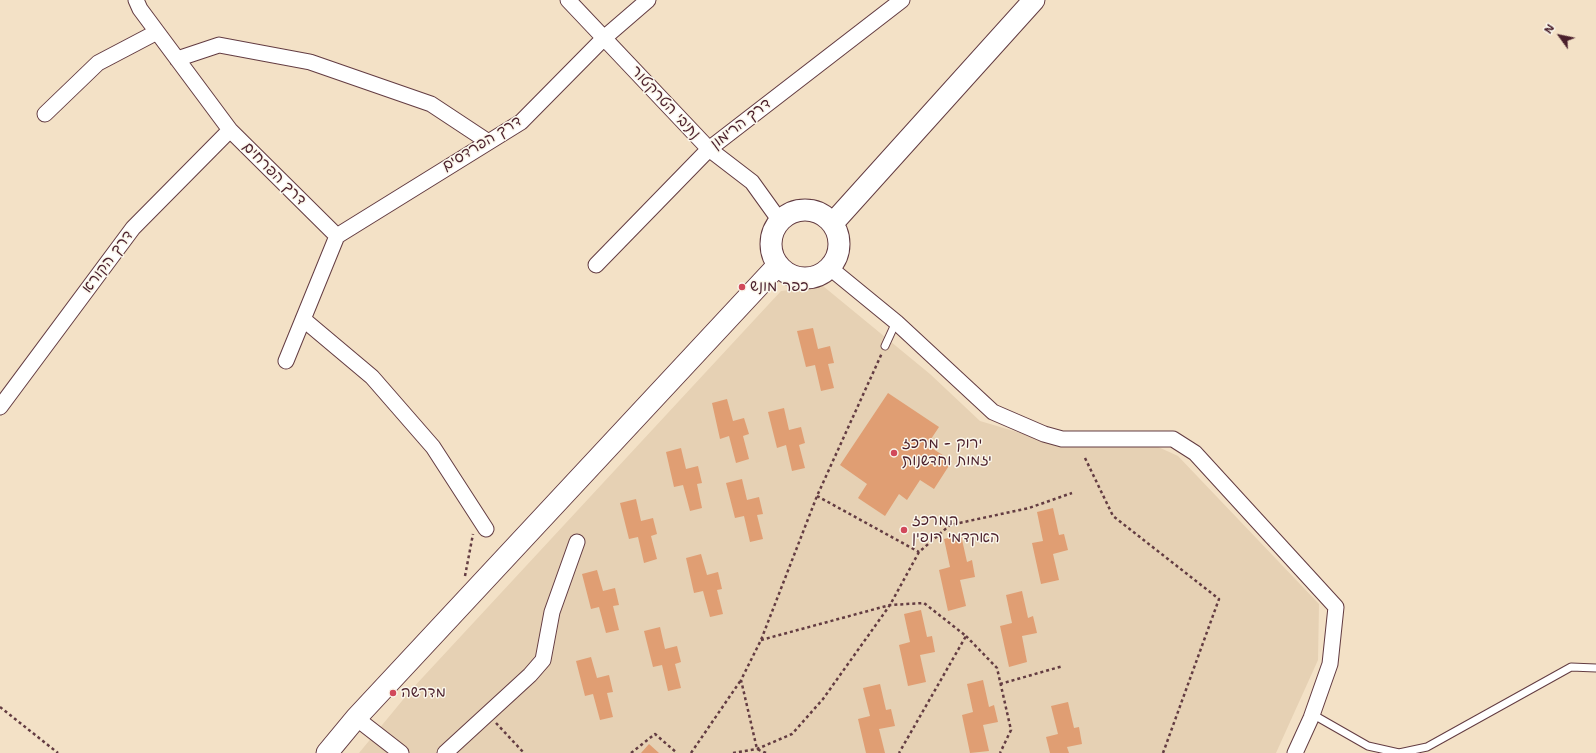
<!DOCTYPE html>
<html>
<head>
<meta charset="utf-8">
<style>
	body { margin:0 }
	#map { position:relative; width:1596px; height:753px; overflow:hidden; background:#f3e1c6; font-family:"Shantell Sans",sans-serif }
	canvas { display:block }
	.north { position:absolute; left:1540px; top:16px; width:40px; height:40px; -webkit-text-stroke:3px #fbf7ec; paint-order:stroke; rotate:303deg; font-size:11px; font-weight:700; line-height:16px; text-align:center; color:#4a1f2b }
	.north::after { content:''; display:block; margin:auto; width:14px; height:18px; background:#4a1f2b; clip-path:polygon(50% 0,100% 100%,50% 72%,0 100%) }
</style>
</head>
<body>
<div id="map">
<canvas width="1596" height="753"></canvas>
<div class="north">N</div>
</div>
<script>
const g = document.querySelector('canvas').getContext('2d');
g.lineJoin = 'round';
function fillPath(path, color) { g.fillStyle = color; g.fill(path, 'evenodd'); }
const shape = rows => new Path2D(rows.map(r => 'M' + r).join(''));
function strokePath(path, color, width, dash) { g.strokeStyle = color; g.lineWidth = width; g.lineCap = dash ? 'butt' : 'round'; g.setLineDash(dash || []); g.stroke(path); }
function label(font, color, halo, rows, align = 'center') {
  g.font = font + ' "Shantell Sans","Playpen Sans Hebrew",sans-serif'; g.lineWidth = 3; g.setLineDash([]); g.textBaseline = 'middle'; g.strokeStyle = halo; g.fillStyle = color; for (const [text, x, y, turn = 0] of rows) {
    g.save(); g.translate(x, y); g.rotate((+turn || 0) * Math.PI / 180); g.textAlign = isNaN(turn) ? turn : align; if (halo) g.strokeText(text, 0, 0); g.fillText(text, 0, 0); g.restore();
  }
}
const built = shape([
	[823,286,930,374,980,421,1061,445,1156,446,1178,456,1319,604,1318,660,1276,753,359,753,411,690,781,291]
]);
const building = shape([
	[813,328,818,349,830,346,834,363,828,364,834,388,821,391,815,365,806,367,797,331],
	[888,393,939,427,927,445,952,461,934,489,920,480,907,500,899,494,885,516,858,498,867,484,840,465],
	[727,399,733,421,744,418,749,434,743,436,749,459,736,463,729,436,720,439,712,403],
	[784,408,789,430,801,427,805,443,799,445,805,468,792,471,786,445,777,448,768,412],
	[681,448,686,469,698,466,702,483,697,484,702,508,690,511,683,485,674,487,666,452],
	[742,479,747,500,759,497,763,514,757,515,763,539,750,542,744,516,735,518,726,483],
	[636,499,641,521,653,518,657,534,651,536,657,559,644,563,638,537,629,539,620,503],
	[1053,508,1059,535,1064,534,1068,550,1053,554,1059,580,1041,584,1032,543,1043,541,1037,512],
	[961,535,967,562,972,560,975,577,960,580,966,606,948,611,939,570,950,567,944,539],
	[701,554,707,575,718,572,722,589,717,590,723,614,710,617,703,591,694,593,686,558],
	[597,570,603,591,615,588,619,605,613,606,619,630,606,633,599,607,591,609,582,574],
	[1022,591,1028,618,1033,616,1037,633,1022,636,1027,662,1009,667,1000,626,1012,623,1006,595],
	[921,610,927,637,932,636,935,652,920,655,926,682,908,686,899,645,910,642,904,614],
	[660,627,665,649,677,646,681,662,675,664,681,688,668,691,662,665,653,667,644,631],
	[591,657,597,678,609,675,613,692,607,693,613,717,600,720,593,694,585,696,576,661],
	[983,680,989,707,994,705,998,722,983,725,989,751,970,753,962,715,973,712,967,684],
	[880,684,886,710,891,709,895,726,879,729,885,753,866,753,858,719,870,716,863,688],
	[1068,702,1074,728,1079,727,1082,744,1067,747,1069,753,1050,753,1046,737,1058,734,1051,706],
	[649,744,659,753,641,753]
]);
const path = shape([
	[1085,458,1113,516,1219,599,1163,753],
	[817,496,919,552],
	[465,576,473,534],
	[966,636,997,668,1011,730,1000,753],
	[761,640,890,605,924,603,966,636,899,753],
	[1000,684,1063,666],
	[0,707,58,753],
	[496,723,524,753],
	[631,753,655,734,677,753],
	[691,753,741,680],
	[733,753,757,749,792,734,823,699,890,605,919,552,950,525,1029,508,1072,493],
	[766,753,757,749,741,680,761,640,817,496,882,353]
]);
const service = shape([
	[885,346,896,322],
	[1312,714,1368,746,1399,753,1427,747,1571,667,1596,668]
]);
const minor = shape([
	[136,0,140,9,230,130,337,236,286,361],
	[568,0,709,149,752,182,780,221],
	[177,59,219,45,310,62,431,104,487,141],
	[45,114,98,63,157,32],
	[337,236,521,122,604,38,648,0],
	[596,265,709,149,902,0],
	[830,268,896,322,993,412,1044,434,1062,439,1173,439,1195,453,1336,607,1330,664,1311,718,1295,753],
	[303,319,372,377,433,447,486,529],
	[0,407,133,228,230,130],
	[356,718,401,753],
	[445,753,530,675,543,660,552,612,577,542]
]);
const secondary = shape([
	'771 244a34 34 0 1 1 68 0a34 34 0 1 1-68 0Z',
	[833,223,1034,0],
	[327,753,356,718,778,265]
]);
const markers = [
	[742,287,4,"#d1495b"],
	[894,453,4,"#d1495b"],
	[904,530,4,"#d1495b"],
	[393,693,4,"#d1495b"]
];
const streetNames = [
	["נתיבי הטרקטור",665,103,47],
	["דרך הרימון",741,124,-38],
	["דרך הפרדסים",482,144,-32],
	["דרך הפרחים",274,174,45],
	["דרך הקורא",108,262,-53]
];
const poiNames = [
	["כפר מונש",750,287],
	["ירוק - מרכז",902,444],
	["יזמות וחדשנות",902,461],
	["המרכז",912,521],
	["האקדמי רופין",912,538],
	["מדרשה",401,693]
];
fillPath(built, '#e6d1b4');
fillPath(building, '#e09e73');
strokePath(service, '#633c42', 9);
strokePath(minor, '#633c42', 17);
strokePath(secondary, '#633c42', 23);
strokePath(path, '#633c42', 2.5, [3, 3]);
strokePath(service, '#fff', 7);
strokePath(minor, '#fff', 15);
strokePath(secondary, '#fff', 21);
for (const [x, y, r, color] of markers) { const dot = new Path2D(); dot.arc(x, y, r, 0, 2 * Math.PI); g.fillStyle = color; g.fill(dot); strokePath(dot, '#fbf7ec', 1.5); }
label('15px', '#4a1f2b', '#fbf7ec', streetNames);
label('15px', '#4a1f2b', '#fbf7ec', poiNames, 'left');
</script>
</body>
</html>
